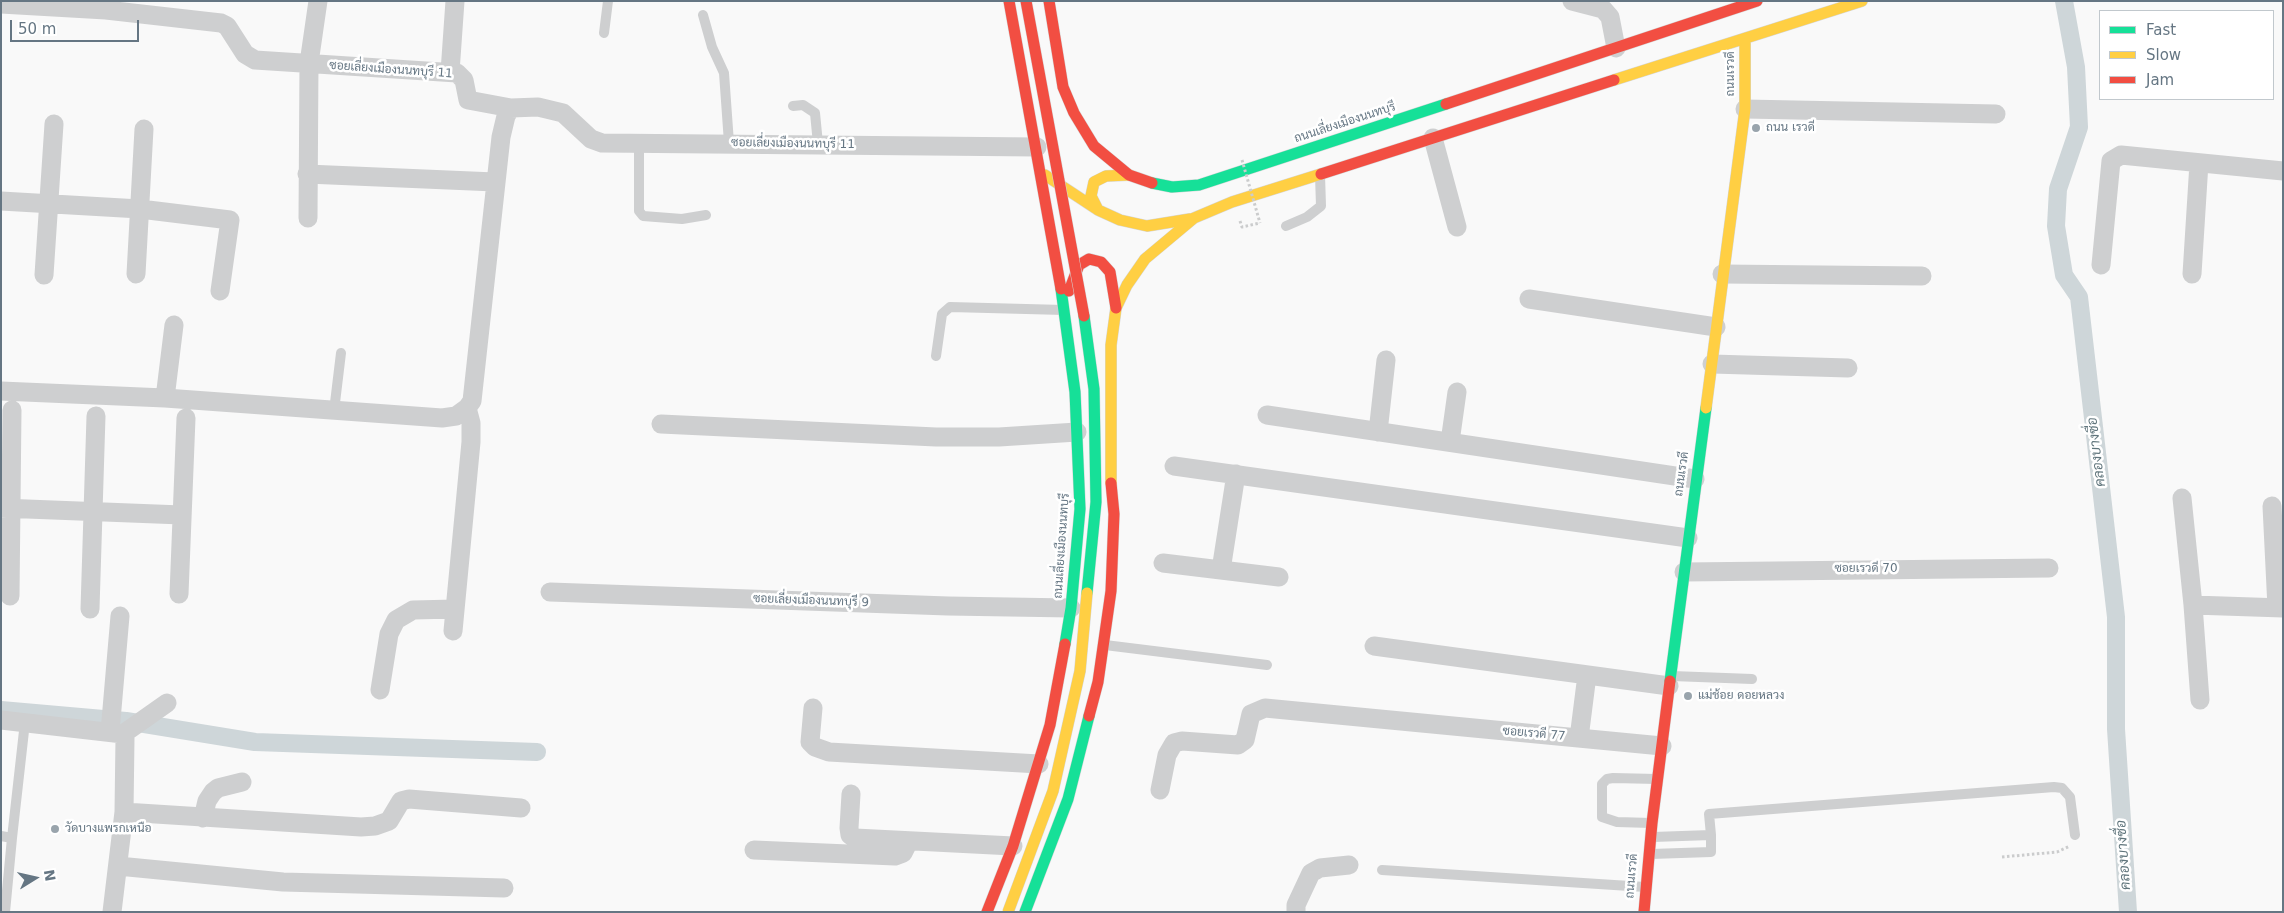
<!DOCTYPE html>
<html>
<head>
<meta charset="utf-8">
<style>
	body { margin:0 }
	#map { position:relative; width:2284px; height:913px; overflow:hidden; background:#f9f9f9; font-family:"DejaVu Sans",sans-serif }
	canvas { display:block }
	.frame { position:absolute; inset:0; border:2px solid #657683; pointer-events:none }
	.legend { position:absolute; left:2099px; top:10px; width:175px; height:90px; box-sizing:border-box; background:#fff; border:1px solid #c1c8cd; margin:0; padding:6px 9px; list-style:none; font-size:15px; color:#657683 }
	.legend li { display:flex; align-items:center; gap:10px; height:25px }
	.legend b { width:25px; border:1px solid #c1c8cd }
	.north { position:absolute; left:10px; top:853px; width:50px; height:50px; -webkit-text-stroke:4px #fff; paint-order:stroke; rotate:80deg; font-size:14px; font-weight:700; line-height:20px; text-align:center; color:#657683 }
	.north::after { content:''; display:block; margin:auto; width:18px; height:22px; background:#657683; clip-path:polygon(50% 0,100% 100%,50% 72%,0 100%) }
	.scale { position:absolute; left:10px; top:20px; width:129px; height:22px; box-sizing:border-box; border:2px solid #657683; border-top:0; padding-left:6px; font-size:15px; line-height:18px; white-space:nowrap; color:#657683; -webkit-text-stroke:4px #fff; paint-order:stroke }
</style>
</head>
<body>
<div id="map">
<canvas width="2284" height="913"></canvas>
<div class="frame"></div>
<ul class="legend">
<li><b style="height:6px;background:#16e098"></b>Fast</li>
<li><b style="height:6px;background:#ffcf43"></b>Slow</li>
<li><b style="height:6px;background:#f24e42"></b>Jam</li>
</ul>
<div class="north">N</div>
<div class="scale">50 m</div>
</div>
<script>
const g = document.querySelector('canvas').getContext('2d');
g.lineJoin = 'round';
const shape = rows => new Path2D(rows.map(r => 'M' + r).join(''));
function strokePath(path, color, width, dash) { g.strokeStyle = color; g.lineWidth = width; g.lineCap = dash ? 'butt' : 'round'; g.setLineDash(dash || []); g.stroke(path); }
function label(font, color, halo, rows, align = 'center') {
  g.font = font + ' "DejaVu Sans",Sarabun,sans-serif'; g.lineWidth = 5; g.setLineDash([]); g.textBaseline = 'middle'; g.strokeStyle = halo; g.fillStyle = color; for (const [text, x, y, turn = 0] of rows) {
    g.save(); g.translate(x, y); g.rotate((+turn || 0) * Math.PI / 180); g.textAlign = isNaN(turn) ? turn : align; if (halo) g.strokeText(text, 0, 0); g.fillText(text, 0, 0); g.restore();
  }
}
const canal = shape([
	[2064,1,2076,67,2079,127,2058,189,2056,226,2064,275,2079,297,2116,617,2116,729,2128,912],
	[1,710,126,721,255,742,537,752]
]);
const path = shape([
	[1240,221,1242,227,1260,223],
	[2002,857,2057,852,2070,846]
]);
const lane = shape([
	[703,15,712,47,724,73,729,143],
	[604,33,608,1],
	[793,106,803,105,815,113,818,144],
	[639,145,639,211,643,216,682,219,706,215],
	[1286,226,1307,217,1321,206,1320,175],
	[936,356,942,314,950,307,1064,310],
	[334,411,341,353],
	[1105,645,1267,665],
	[1672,676,1752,679],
	[1651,823,1617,822,1602,817,1602,784,1607,779,1613,778,1657,779],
	[1,836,12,838,25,722],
	[1653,837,1711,835,1709,814,2054,787,2062,788,2070,797,2075,835],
	[1651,854,1711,852,1711,835],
	[1382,870,1645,887],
	[5,912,12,838]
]);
const street = shape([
	[1572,1,1603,9,1610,17,1616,48],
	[1,4,106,10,221,23,227,26,245,54,255,60,457,73,464,80,468,100,511,108,538,107,563,113,591,139,602,143,1037,147],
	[450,72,455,1],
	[1745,109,1996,114],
	[1433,138,1457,227],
	[307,174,495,182],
	[1,201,140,209,230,220,220,291],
	[308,218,309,63,318,1],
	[2101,265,2111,161,2121,155,2283,171],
	[136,274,144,129],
	[1722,274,1922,276],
	[2192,274,2199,163],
	[44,275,54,124],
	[1529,299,1716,327],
	[1712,364,1848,368],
	[1,391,165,398,442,418,456,416,467,408],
	[165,398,174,325],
	[1267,415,1695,479],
	[661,424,936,437,999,437,1077,432],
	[1378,432,1386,360],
	[1450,442,1457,392],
	[1174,466,1688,538],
	[2182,498,2193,605,2200,700],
	[2272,506,2277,608],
	[1,508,182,515],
	[1163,563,1279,577],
	[1221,570,1236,474],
	[1684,572,2049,568],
	[550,592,948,606,1071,608],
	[179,594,186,418],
	[10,596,12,410],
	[2193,605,2283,608],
	[90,609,96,416],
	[453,631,471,442,471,423,467,408,472,401,501,137,506,116,511,108],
	[1374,646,1669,686],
	[380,690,389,634,396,620,413,610,455,609],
	[813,708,810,742,815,747,829,752,1039,764],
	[1,720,123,734,167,703],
	[110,732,120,616],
	[1579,738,1587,675],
	[1160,790,1167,755,1174,743,1182,741,1238,745,1245,740,1251,714,1265,708,1662,746],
	[851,794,849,828,850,835,855,838,1013,846],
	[124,812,361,827,375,826,389,821,401,801,409,799,521,808],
	[203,818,207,801,213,792,218,788,242,782],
	[754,850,895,856,903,853,909,841],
	[118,866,283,882,504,888],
	[112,912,124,812,125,738,123,734],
	[1296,912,1296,905,1311,873,1320,868,1349,865]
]);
const fast = shape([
	[1152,183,1172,187,1199,185,1446,104],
	[1061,289,1075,392,1080,509,1071,608,1065,644],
	[1670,681,1706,408],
	[1025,912,1068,799,1089,716]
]);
const slow = shape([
	[1614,80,1862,1],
	[1045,175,1098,210,1120,220,1147,226,1190,219],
	[1098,210,1091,196,1094,182,1106,176,1129,175],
	[1706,408,1745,109,1745,39],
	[1111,483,1111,345,1116,308,1127,285,1145,259,1194,218,1232,202,1321,174]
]);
const jam = shape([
	[1009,1,1061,289],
	[1049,1,1063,87,1074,113,1094,146,1129,175,1152,183],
	[1446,104,1757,1],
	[1321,174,1614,80],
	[1069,291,1079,265,1089,259,1101,262,1110,272,1116,308],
	[1089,716,1098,682,1111,591,1114,514,1111,483],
	[987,912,1013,846,1050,725,1065,644],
	[1644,912,1652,823,1670,681]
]);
const pathBridge = shape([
	[1242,160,1260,223]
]);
const fastBridge = shape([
	[1084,316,1094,389,1096,502,1087,593]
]);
const slowBridge = shape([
	[1008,912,1053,791,1080,671,1087,593]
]);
const jamBridge = shape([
	[1026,1,1084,316]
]);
const markers = [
	[1756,128,5,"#99a4ac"],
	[1688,696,5,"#99a4ac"],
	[55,829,5,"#99a4ac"]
];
const streetNames = [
	["ซอยเลี่ยงเมืองนนทบุรี 11",391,70,4],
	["ถนนเรวดี",1731,74,-90],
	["ถนนเลี่ยงเมืองนนทบุรี",1345,123,-18],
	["ซอยเลี่ยงเมืองนนทบุรี 11",793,144,1],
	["ถนนเรวดี",1682,474,-82],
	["ถนนเลี่ยงเมืองนนทบุรี",1062,546,-86],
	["ซอยเรวดี 70",1866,569],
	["ซอยเลี่ยงเมืองนนทบุรี 9",811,601,2],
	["ซอยเรวดี 77",1534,734,5],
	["ถนนเรวดี",1632,876,-85]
];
const poiNames = [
	["ถนน เรวดี",1766,128],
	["แม่ช้อย ดอยหลวง",1698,696],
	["วัดบางแพรกเหนือ",65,829]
];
const waterNames = [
	["คลองบางซื่อ",2097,452,-97],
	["คลองบางซื่อ",2124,855,-94]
];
strokePath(canal, '#ced6d9', 18);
strokePath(fast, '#d5d6d7', 12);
strokePath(slow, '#d5d6d7', 12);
strokePath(jam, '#d5d6d7', 12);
strokePath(path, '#cbcccd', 3, [2.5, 2.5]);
strokePath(lane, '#cecfd0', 10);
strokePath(street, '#cecfd0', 19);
strokePath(fast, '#16e098', 11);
strokePath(slow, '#ffcf43', 11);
strokePath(jam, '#f24e42', 11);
strokePath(fastBridge, '#d5d6d7', 12, []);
strokePath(slowBridge, '#d5d6d7', 12, []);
strokePath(jamBridge, '#d5d6d7', 12, []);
strokePath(pathBridge, '#cbcccd', 3, [2.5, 2.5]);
strokePath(fastBridge, '#16e098', 11);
strokePath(slowBridge, '#ffcf43', 11);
strokePath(jamBridge, '#f24e42', 11);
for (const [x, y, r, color] of markers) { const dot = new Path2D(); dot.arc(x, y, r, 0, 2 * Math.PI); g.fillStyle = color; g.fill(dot); strokePath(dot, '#fff', 2); }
label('12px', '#657683', '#fff', streetNames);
label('12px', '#657683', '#fff', poiNames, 'left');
label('italic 14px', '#60757c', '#fff', waterNames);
</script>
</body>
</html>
